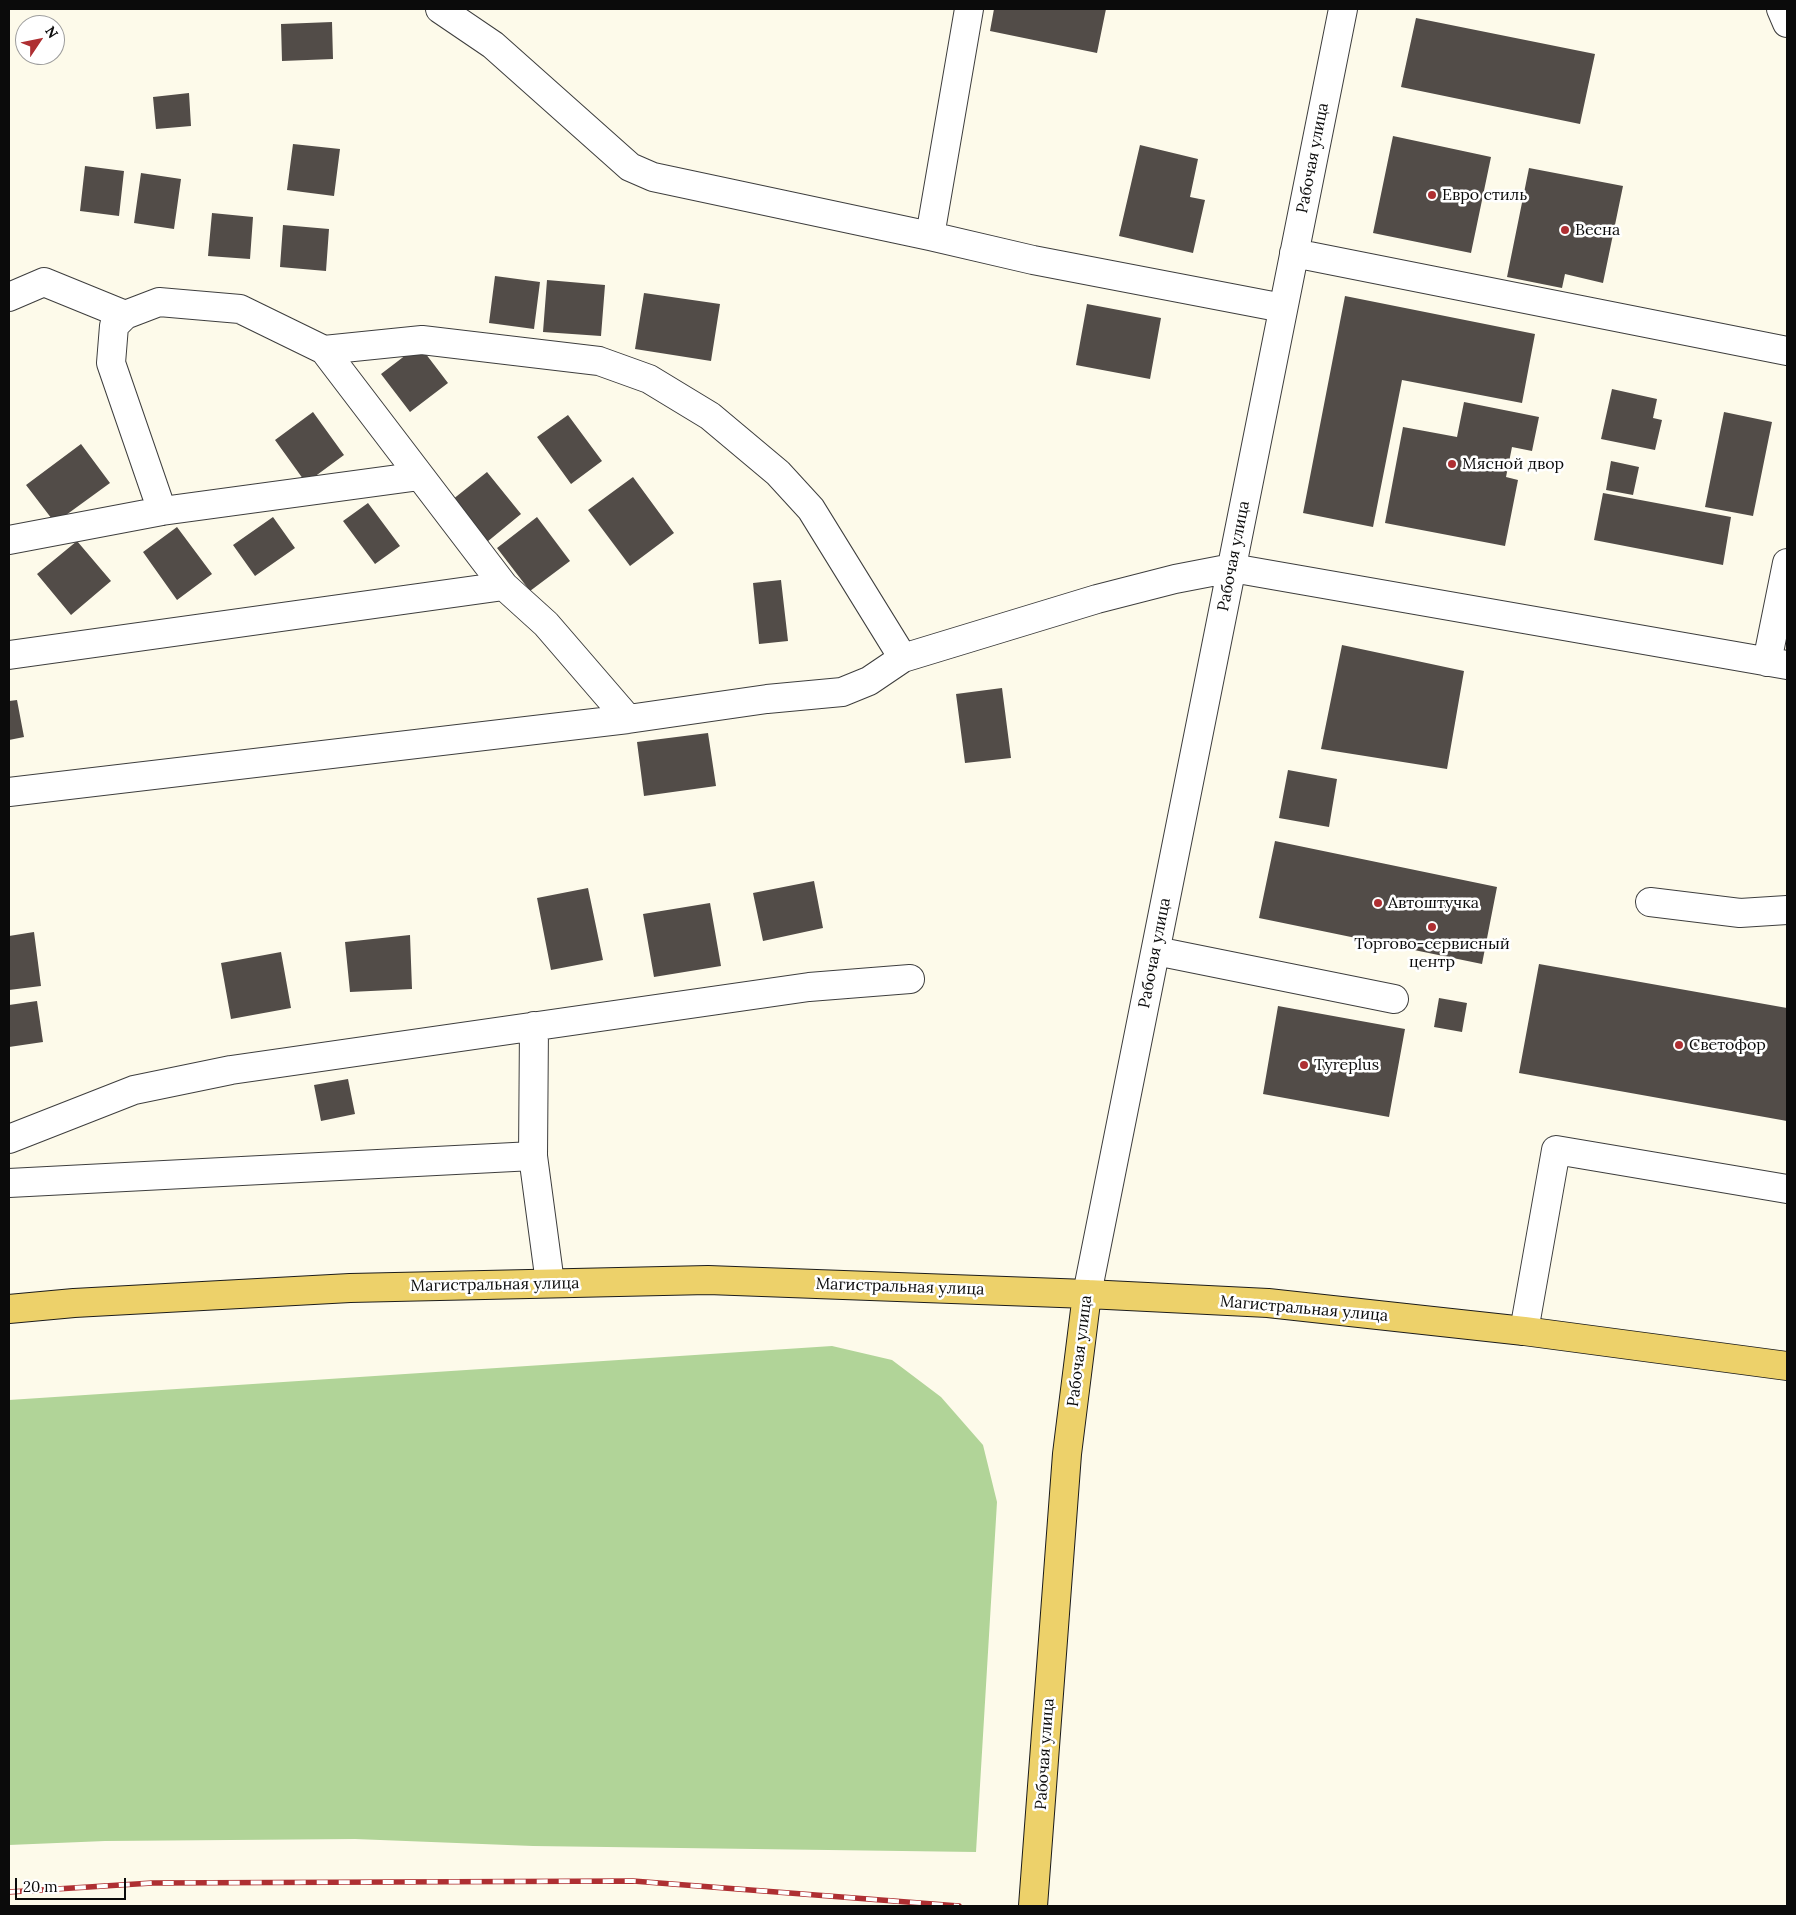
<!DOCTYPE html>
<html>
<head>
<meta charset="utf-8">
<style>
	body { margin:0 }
	#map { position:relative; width:1796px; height:1915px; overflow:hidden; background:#fdfaea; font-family:Lora,serif }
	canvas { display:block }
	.frame { position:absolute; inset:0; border:10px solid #0b0b0b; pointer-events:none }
	.north { position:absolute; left:15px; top:15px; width:50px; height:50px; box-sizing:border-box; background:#fff; border:1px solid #9d9d9d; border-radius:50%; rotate:56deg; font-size:14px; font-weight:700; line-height:20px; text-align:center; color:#0b0b0b }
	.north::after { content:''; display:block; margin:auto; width:18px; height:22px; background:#ae2f32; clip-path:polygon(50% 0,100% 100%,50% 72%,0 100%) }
	.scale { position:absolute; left:15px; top:1878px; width:111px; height:22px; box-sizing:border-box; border:2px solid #0b0b0b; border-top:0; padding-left:6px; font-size:15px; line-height:18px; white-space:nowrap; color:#0b0b0b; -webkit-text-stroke:4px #fff; paint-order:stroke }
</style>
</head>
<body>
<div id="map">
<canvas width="1796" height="1915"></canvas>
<div class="frame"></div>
<div class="north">N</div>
<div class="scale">20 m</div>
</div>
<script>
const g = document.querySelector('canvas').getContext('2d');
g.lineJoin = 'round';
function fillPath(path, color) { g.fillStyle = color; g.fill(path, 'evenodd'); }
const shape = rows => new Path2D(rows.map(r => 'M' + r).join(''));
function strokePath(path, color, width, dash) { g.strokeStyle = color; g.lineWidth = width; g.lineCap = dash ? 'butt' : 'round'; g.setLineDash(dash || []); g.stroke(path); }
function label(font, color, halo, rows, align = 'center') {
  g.font = font + ' Lora,serif'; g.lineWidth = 5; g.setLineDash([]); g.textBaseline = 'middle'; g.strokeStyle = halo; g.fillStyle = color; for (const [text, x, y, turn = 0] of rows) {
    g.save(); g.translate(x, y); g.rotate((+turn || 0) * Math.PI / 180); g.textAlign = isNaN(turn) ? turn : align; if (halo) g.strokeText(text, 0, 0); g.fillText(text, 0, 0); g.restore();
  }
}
const forest = shape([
	[832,1346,892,1360,941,1397,983,1445,997,1502,976,1852,533,1846,355,1839,105,1841,9,1845,9,1400]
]);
const building = shape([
	[994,9,1106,9,1097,53,990,31],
	[1416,18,1595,54,1580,124,1401,87],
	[332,22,333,59,282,61,281,24],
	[189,93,191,126,156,129,153,97],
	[1393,136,1491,157,1471,253,1373,233],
	[293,144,340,149,334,196,287,190],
	[1140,145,1198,159,1190,197,1205,200,1193,253,1119,236],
	[85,166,124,171,119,216,80,211],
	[1529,168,1623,186,1603,283,1565,274,1562,288,1507,277],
	[141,173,181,179,174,229,134,223],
	[212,213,253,217,250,259,208,256],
	[283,225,329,229,326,271,280,267],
	[495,276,540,282,534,329,489,323],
	[547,280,605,285,601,336,543,332],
	[644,293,720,304,711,361,635,349],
	[1345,296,1535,334,1522,403,1402,380,1373,527,1303,513],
	[1087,304,1161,318,1150,379,1076,365],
	[419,345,448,383,410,412,381,374],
	[1612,389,1657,399,1653,418,1662,420,1655,450,1601,439],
	[1464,402,1539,417,1532,451,1512,447,1506,477,1518,480,1505,546,1385,523,1403,427,1457,437],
	[313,412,344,455,306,483,275,440],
	[1724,412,1772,422,1753,516,1705,507],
	[568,415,602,461,571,484,537,437],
	[81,444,110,483,55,523,26,485],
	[1611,461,1639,467,1633,495,1606,490],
	[487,472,521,514,487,542,452,500],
	[633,477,674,533,630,566,588,510],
	[1603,493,1731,517,1723,565,1594,540],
	[368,503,400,546,375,564,343,521],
	[273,517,295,548,255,576,233,545],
	[537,517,570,561,530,591,497,548],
	[177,527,212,574,177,600,143,552],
	[77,541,111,581,71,615,37,574],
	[781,580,788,641,759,644,753,583],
	[1342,645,1464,671,1447,769,1321,749],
	[1002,688,1011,758,965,763,956,694],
	[17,700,24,737,9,740,9,701],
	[708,733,716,786,644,796,637,742],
	[1288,770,1337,779,1329,827,1279,818],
	[1275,841,1497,887,1482,964,1259,918],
	[814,881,823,928,763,941,753,893],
	[588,888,603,960,551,970,537,898],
	[710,903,721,966,654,977,643,914],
	[34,932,41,986,9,990,9,936],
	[410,935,412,989,350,992,345,942],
	[281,952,291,1008,231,1019,221,963],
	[1539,964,1787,1008,1787,1121,1519,1073],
	[1439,998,1467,1003,1462,1032,1434,1027],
	[37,1001,43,1042,9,1047,9,1005],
	[1278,1006,1405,1029,1389,1117,1263,1094],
	[348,1079,355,1114,321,1121,314,1085]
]);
const minor = shape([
	[440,9,493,45,630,167,653,177,930,236,1033,260,1283,308],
	[1781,9,1787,23],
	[930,236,969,9],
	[1294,253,1787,351],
	[9,297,44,282,125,315],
	[324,350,422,340,599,361,649,379,710,416,778,473,811,509,903,658],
	[162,511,111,363,114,326,125,315,159,302,240,309,324,350,504,586,546,624,628,719],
	[9,540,162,511,420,476],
	[9,655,504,586],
	[1767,662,1787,563],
	[9,792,628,719,767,699,842,692,869,681,903,658,1097,599,1175,579,1232,568,1787,665],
	[1650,902,1740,913,1787,910],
	[1156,951,1394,999],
	[534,1026,533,1156,550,1283],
	[9,1139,134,1090,231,1070,809,987,910,979],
	[9,1183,533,1156],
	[1087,1294,1343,9],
	[1524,1331,1556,1150,1787,1189]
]);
const major = shape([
	[9,1309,74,1303,350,1288,708,1280,1087,1294,1268,1303,1524,1331,1787,1366],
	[1033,1906,1067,1454,1087,1294]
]);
const rail = shape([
	[9,1892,152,1883,633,1881,959,1906]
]);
const markers = [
	[1432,195,5,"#ae2f32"],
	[1565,230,5,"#ae2f32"],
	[1452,464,5,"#ae2f32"],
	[1378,903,5,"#ae2f32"],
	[1432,927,5,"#ae2f32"],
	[1679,1045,5,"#ae2f32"],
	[1304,1065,5,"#ae2f32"]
];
const streetNames = [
	["Рабочая улица",1313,158,-79],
	["Рабочая улица",1234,556,-79],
	["Рабочая улица",1155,953,-79],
	["Магистральная улица",495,1285,-1],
	["Магистральная улица",900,1287,2],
	["Магистральная улица",1304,1309,5],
	["Рабочая улица",1080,1351,-83],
	["Рабочая улица",1045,1754,-86]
];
const poiNames = [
	["Евро стиль",1442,195],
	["Весна",1575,230],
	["Мясной двор",1462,464],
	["Автоштучка",1388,903],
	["Торгово-сервисный",1432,944,"center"],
	["центр",1432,962,"center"],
	["Светофор",1689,1045],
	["Tyreplus",1314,1065]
];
fillPath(forest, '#b1d498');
fillPath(building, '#524c48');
strokePath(minor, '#3e3e3e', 30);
strokePath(major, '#1c1c1c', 30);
strokePath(minor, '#fff', 28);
strokePath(major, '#edd16a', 28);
strokePath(rail, '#ae2f32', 5.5);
strokePath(rail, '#fff', 4, [11]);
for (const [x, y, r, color] of markers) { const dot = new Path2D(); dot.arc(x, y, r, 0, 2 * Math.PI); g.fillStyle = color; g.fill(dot); strokePath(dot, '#fff', 2); }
label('16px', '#0b0b0b', '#fff', streetNames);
label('16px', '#0b0b0b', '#fff', poiNames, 'left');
</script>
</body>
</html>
